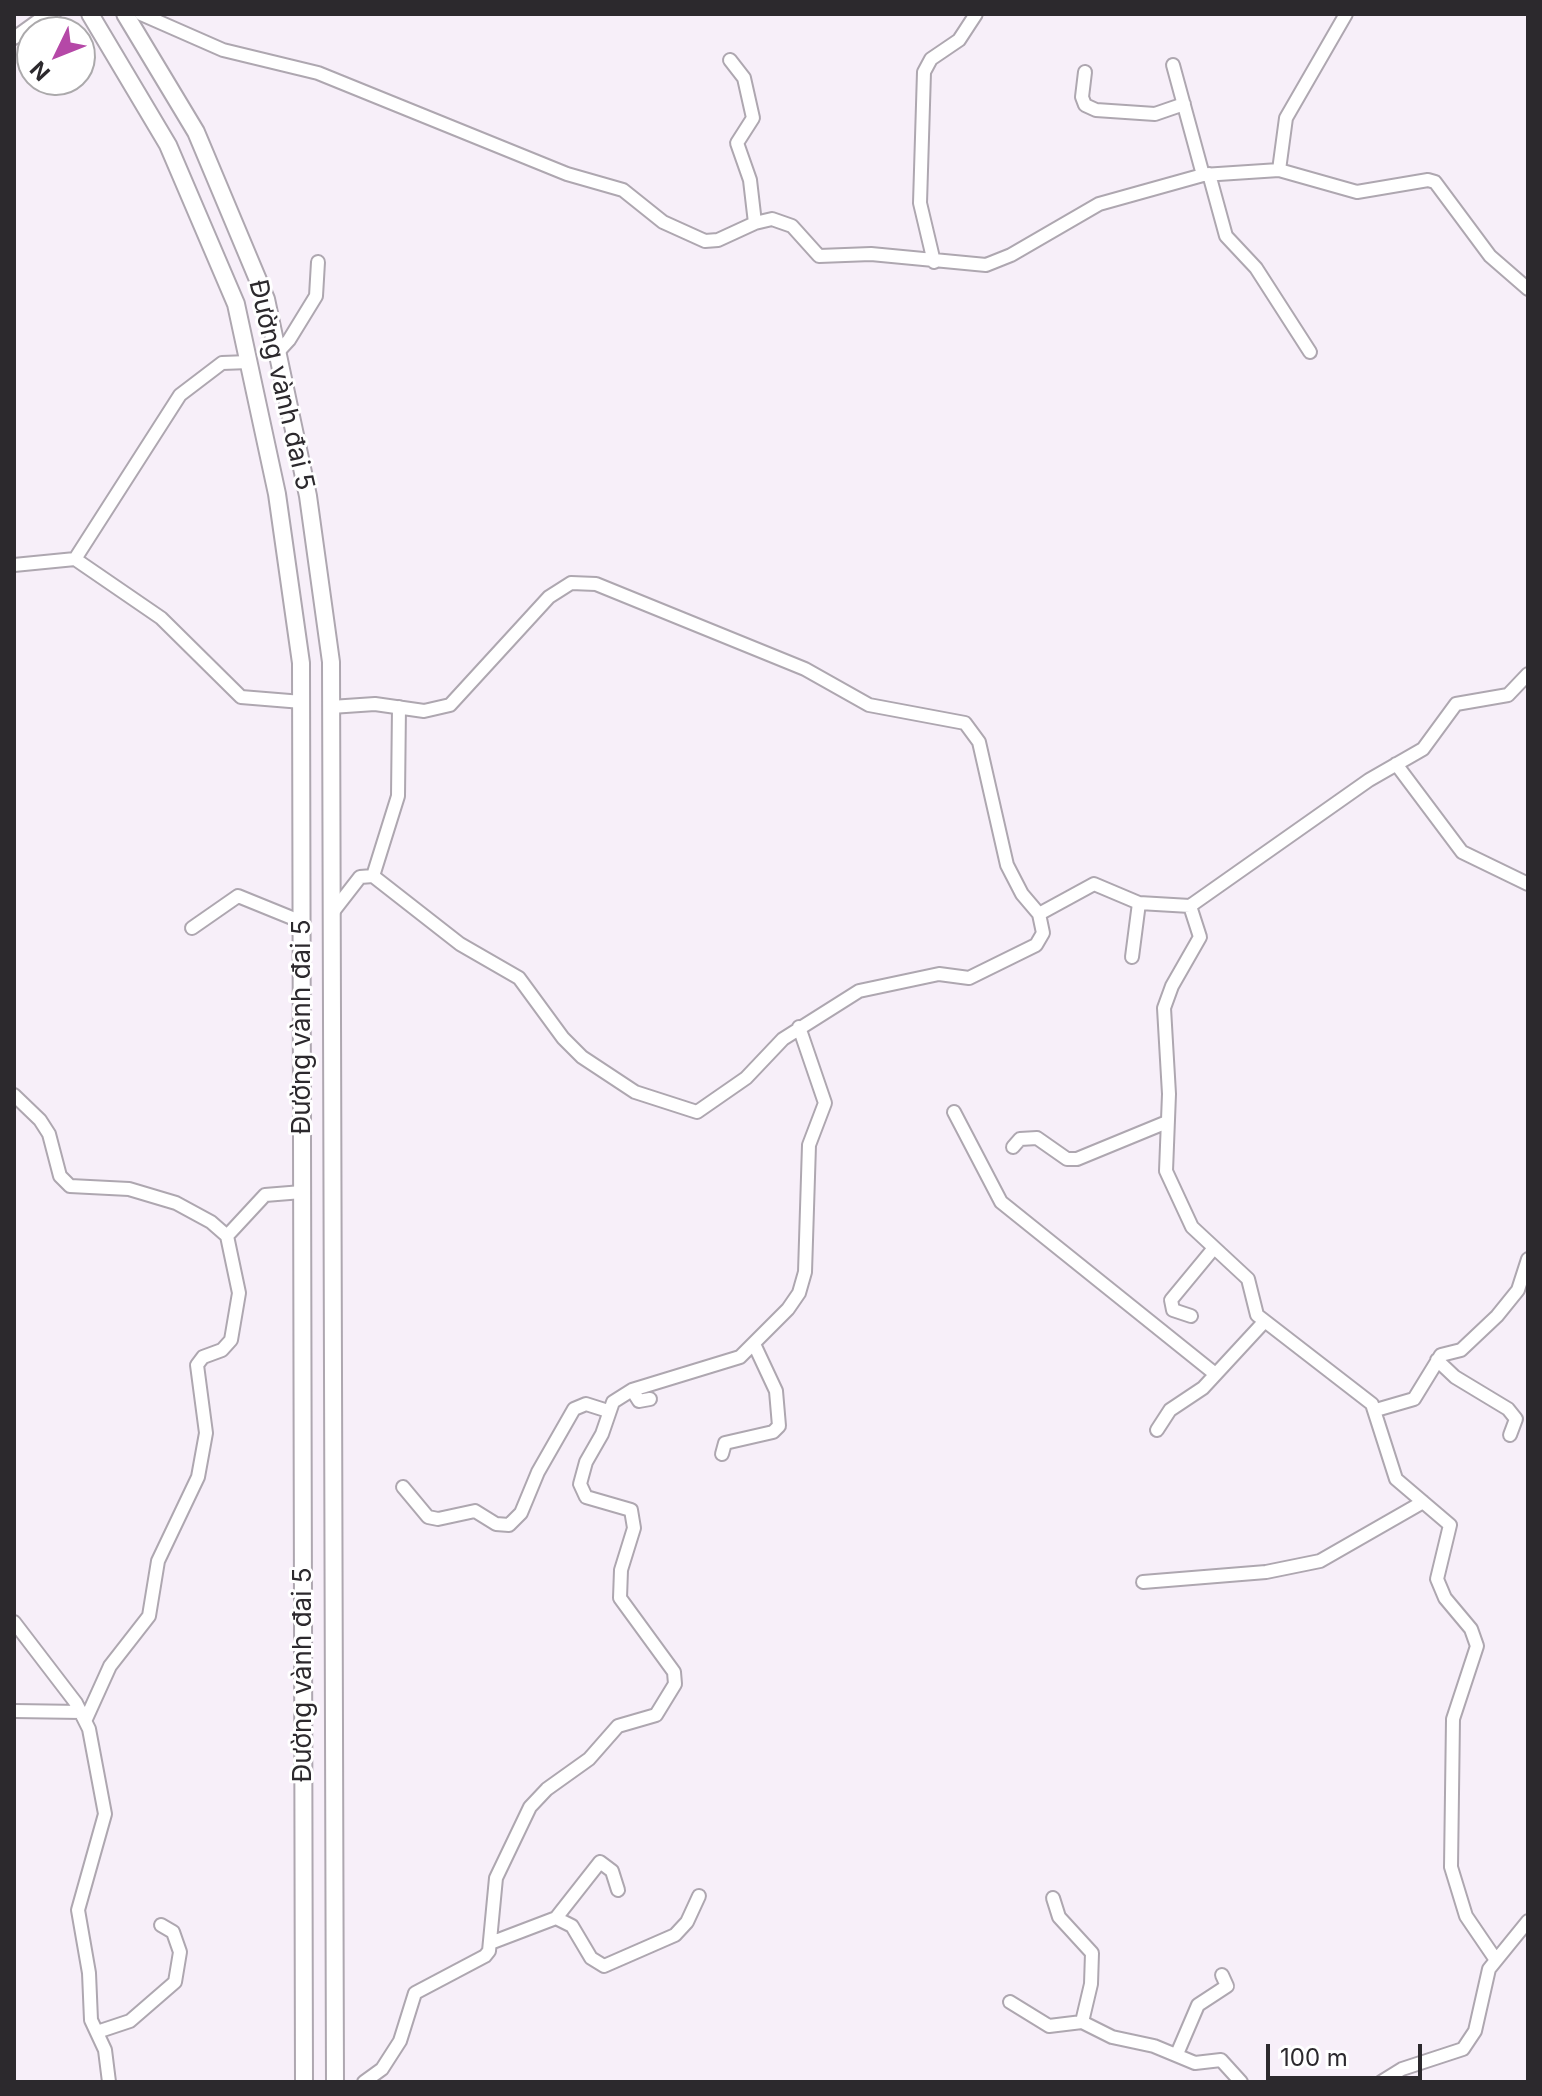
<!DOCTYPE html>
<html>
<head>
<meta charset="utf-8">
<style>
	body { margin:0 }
	#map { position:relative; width:1542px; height:2096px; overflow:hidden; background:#f7eff9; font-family:Inter,sans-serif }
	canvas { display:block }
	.frame { position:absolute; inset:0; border:16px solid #2c292d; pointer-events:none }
	.north { position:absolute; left:16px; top:16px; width:80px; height:80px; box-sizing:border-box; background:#fff; border:2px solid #aba9ab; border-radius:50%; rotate:227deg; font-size:22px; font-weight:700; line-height:32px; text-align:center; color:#2c292d }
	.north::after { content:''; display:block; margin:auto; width:28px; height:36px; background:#b548a7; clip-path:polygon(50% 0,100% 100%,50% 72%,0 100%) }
	.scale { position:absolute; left:1266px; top:2044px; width:156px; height:36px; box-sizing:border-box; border:4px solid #2c292d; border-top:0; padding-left:10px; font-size:24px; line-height:28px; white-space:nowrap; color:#2c292d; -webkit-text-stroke:6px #fff; paint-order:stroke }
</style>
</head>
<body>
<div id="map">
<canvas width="1542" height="2096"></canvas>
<div class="frame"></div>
<div class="north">N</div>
<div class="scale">100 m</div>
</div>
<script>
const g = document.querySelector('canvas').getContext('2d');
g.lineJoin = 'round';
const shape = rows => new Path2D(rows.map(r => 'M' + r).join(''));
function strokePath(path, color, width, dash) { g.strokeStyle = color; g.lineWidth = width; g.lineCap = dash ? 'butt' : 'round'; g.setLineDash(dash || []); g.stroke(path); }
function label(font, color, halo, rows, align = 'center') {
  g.font = font + ' Inter,sans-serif'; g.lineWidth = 6; g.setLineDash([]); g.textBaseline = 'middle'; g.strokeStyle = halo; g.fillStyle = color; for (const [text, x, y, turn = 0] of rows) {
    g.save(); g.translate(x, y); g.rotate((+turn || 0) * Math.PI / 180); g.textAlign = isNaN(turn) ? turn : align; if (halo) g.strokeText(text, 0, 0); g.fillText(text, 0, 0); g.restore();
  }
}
const minor = shape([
	[141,14,223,50,318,73,567,174,623,190,663,222,705,241,718,240,755,223,772,219,792,226,819,256,871,254,986,265,1011,255,1099,204,1203,175,1279,170,1357,192,1428,180,1435,182,1490,256,1528,289],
	[14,38,39,20,54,14],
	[730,60,744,78,753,118,737,143,750,180,755,223],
	[1173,65,1203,175],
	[1085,72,1082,97,1085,105,1096,110,1155,114,1184,104],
	[1279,170,1286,118,1346,14],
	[1209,174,1226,236,1256,268,1310,352],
	[934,262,920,203,924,72,931,59,959,40,976,14],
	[278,352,289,340,316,296,318,262],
	[75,559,180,395,222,363,249,362],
	[14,565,75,559,161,618,241,697,302,702],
	[331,707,375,704,424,711,450,705,549,597,571,583,596,584,805,669,869,705,965,723,979,742,1007,865,1022,894,1039,914,1043,933,1036,945,969,978,939,974,859,991,783,1039,746,1078,697,1112,635,1092,582,1057,563,1038,519,978,460,944,373,876,360,877,332,913],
	[1396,764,1462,852,1528,884],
	[373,876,398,796,399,707],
	[1190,906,1200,937,1172,986,1164,1008,1169,1094,1166,1171,1192,1227,1248,1279,1257,1315,1372,1404,1396,1479,1450,1525,1437,1579,1445,1598,1471,1629,1477,1646,1453,1719,1451,1867,1466,1916,1496,1960],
	[1039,914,1094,884,1139,903,1190,906,1369,780,1423,749,1456,704,1508,695,1528,674],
	[192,928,238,896,302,922],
	[1132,957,1139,903],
	[14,1095,40,1120,49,1134,60,1176,70,1186,129,1189,176,1203,211,1222,227,1236],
	[954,1112,1001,1202,1214,1373],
	[1013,1147,1020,1139,1037,1138,1067,1159,1077,1159,1167,1122],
	[1191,1316,1173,1310,1171,1300,1214,1248],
	[1437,1360,1455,1377,1508,1409,1516,1419,1510,1435],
	[632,1390,639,1401,650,1399],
	[1376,1410,1414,1399,1441,1355,1461,1350,1497,1316,1518,1290,1528,1259],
	[1157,1430,1170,1410,1203,1388,1264,1322],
	[722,1454,725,1443,773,1432,779,1426,776,1391,754,1344],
	[403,1487,428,1517,438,1519,475,1511,496,1524,509,1525,521,1513,538,1472,574,1409,586,1404,608,1411],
	[1143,1582,1266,1572,1320,1561,1423,1502],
	[14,1622,76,1703,89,1729,105,1814,78,1910,89,1973,91,2020,105,2050,109,2082],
	[14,1711,82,1712],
	[86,1719,110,1666,149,1616,158,1561,198,1477,206,1433,197,1365,203,1357,222,1350,231,1340,239,1293,227,1236,265,1195,302,1192],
	[1053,1898,1059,1917,1092,1953,1091,1984,1082,2022],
	[556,1918,600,1862,612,1871,618,1890],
	[493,1942,556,1918,572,1926,591,1958,604,1966,675,1935,687,1922,699,1896],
	[1010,2002,1049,2026,1082,2022,1112,2037,1154,2046,1195,2063,1221,2060,1241,2082],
	[97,2032,130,2021,175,1982,180,1952,173,1932,161,1925],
	[1177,2054,1198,2005,1227,1986,1222,1975],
	[364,2082,382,2069,400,2041,415,1993,485,1956,489,1951,496,1878,530,1807,547,1789,589,1759,618,1726,656,1715,675,1684,674,1672,620,1598,621,1570,634,1528,631,1510,586,1497,580,1484,586,1462,602,1434,613,1402,632,1390,740,1357,788,1309,799,1293,805,1272,809,1145,825,1103,799,1027],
	[1381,2082,1402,2069,1463,2049,1475,2031,1489,1969,1528,1921]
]);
const major = shape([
	[90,14,168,145,236,304,277,494,301,663,304,2082],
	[125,14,196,132,266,299,308,496,331,662,335,2082]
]);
const streetNames = [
	["Đường vành đai 5",281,385,77],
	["Đường vành đai 5",302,1027,-90],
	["Đường vành đai 5",303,1675,-90]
];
strokePath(minor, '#aea7b0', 16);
strokePath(major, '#aea7b0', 20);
strokePath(minor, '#fff', 12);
strokePath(major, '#fff', 16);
label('26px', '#2c292d', '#fff', streetNames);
</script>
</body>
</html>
